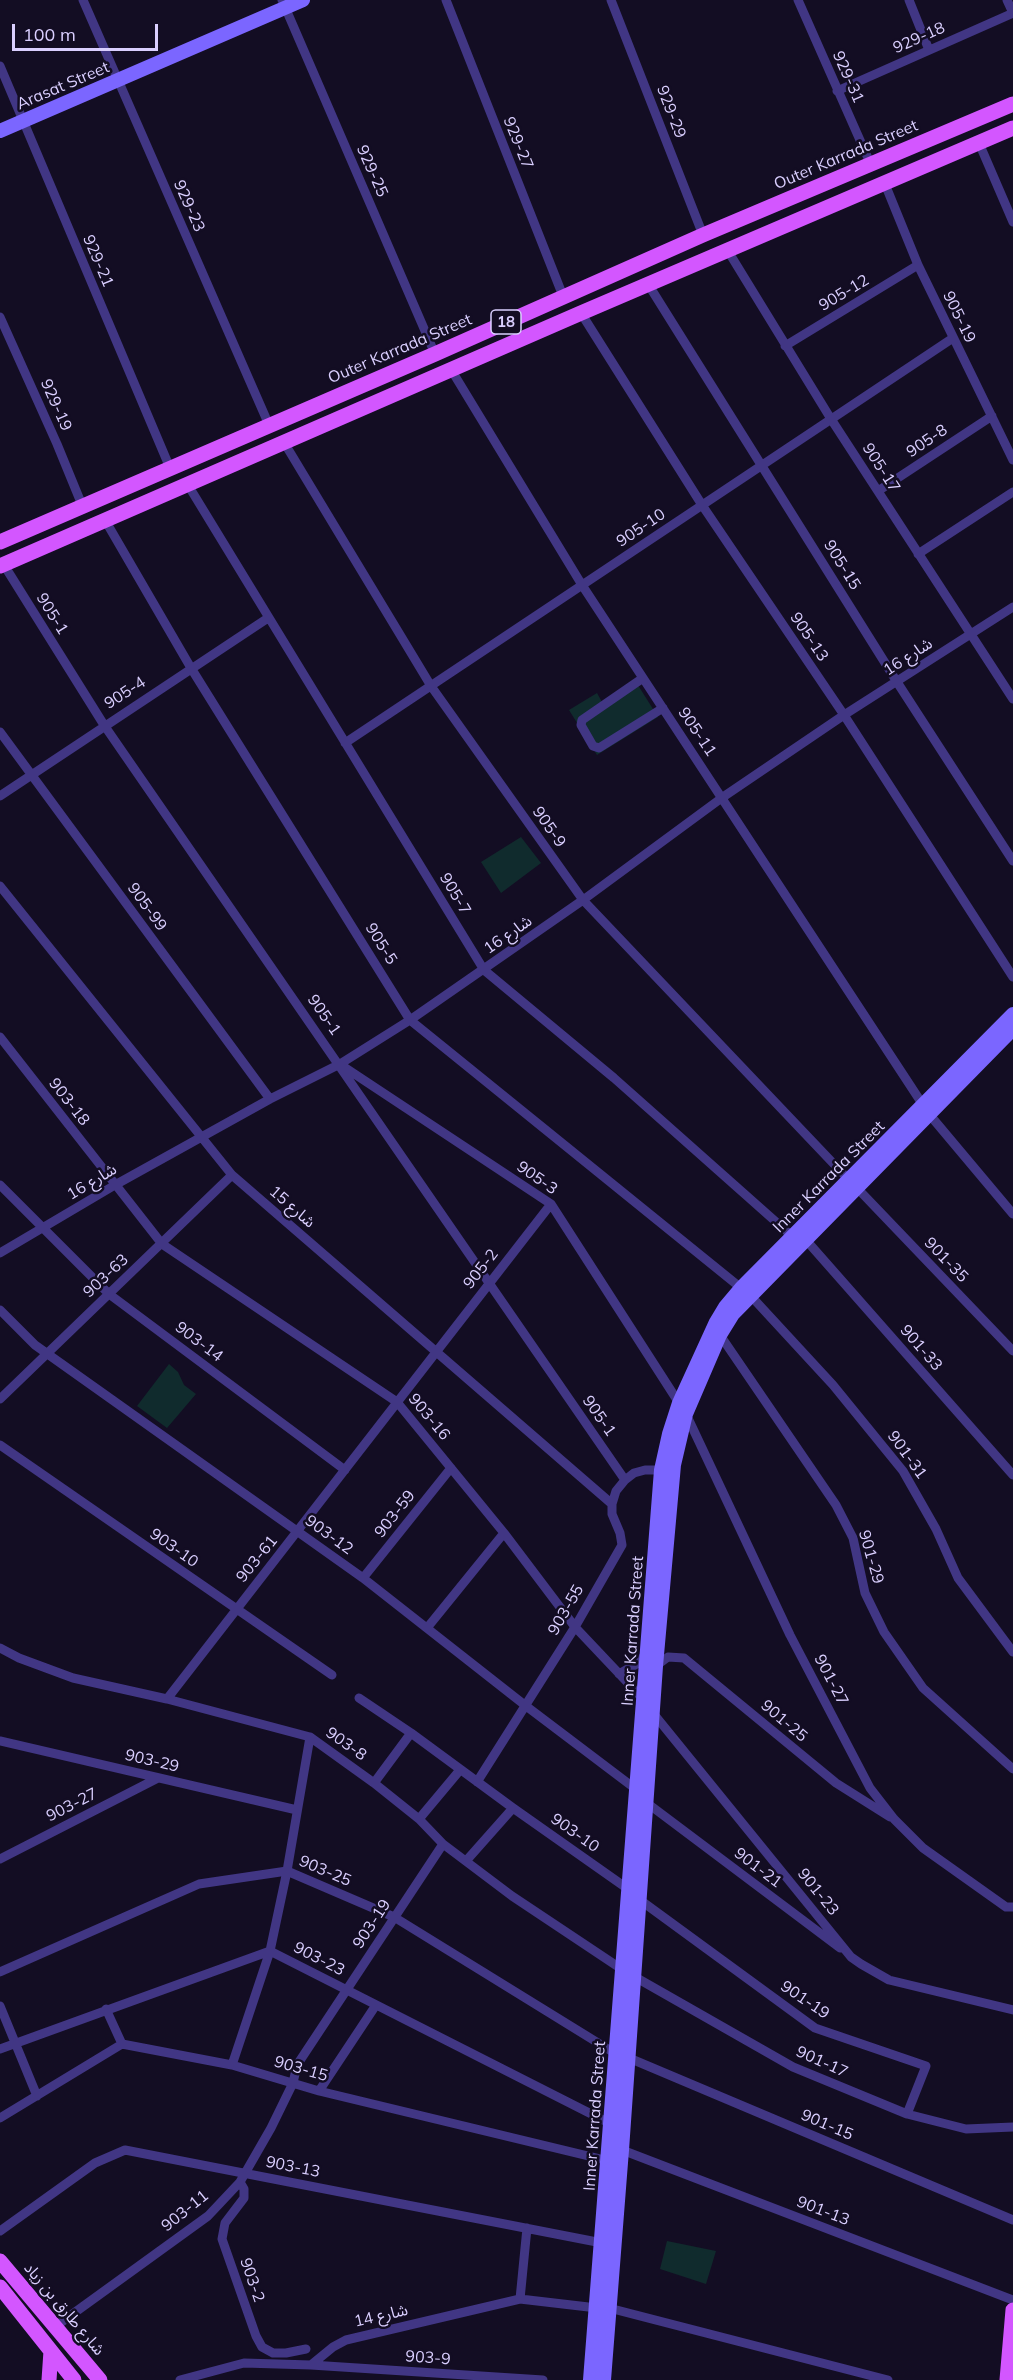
<!DOCTYPE html>
<html>
<head>
<meta charset="utf-8">
<style>
	body { margin:0 }
	#map { position:relative; width:1013px; height:2380px; overflow:hidden; background:#130d23; font-family:Mulish,sans-serif }
	canvas { display:block }
	.scale { position:absolute; left:12px; top:24px; width:146px; height:27px; box-sizing:border-box; border:3px solid #dacfff; border-top:0; padding-left:8px; font-size:18px; line-height:21px; white-space:nowrap; color:#dacfff; -webkit-text-stroke:4px #130d23; paint-order:stroke }
</style>
</head>
<body>
<div id="map">
<canvas width="1013" height="2380"></canvas>
<div class="scale">100 m</div>
</div>
<script>
const g = document.querySelector('canvas').getContext('2d');
g.lineJoin = 'round';
function fillPath(path, color) { g.fillStyle = color; g.fill(path, 'evenodd'); }
const shape = rows => new Path2D(rows.map(r => 'M' + r).join(''));
function strokePath(path, color, width, dash) { g.strokeStyle = color; g.lineWidth = width; g.lineCap = dash ? 'butt' : 'round'; g.setLineDash(dash || []); g.stroke(path); }
function label(font, color, halo, rows, align = 'center') {
  g.font = font + ' Mulish,"Noto Sans Arabic",sans-serif'; g.lineWidth = 5; g.setLineDash([]); g.textBaseline = 'middle'; g.strokeStyle = halo; g.fillStyle = color; for (const [text, x, y, turn = 0] of rows) {
    g.save(); g.translate(x, y); g.rotate((+turn || 0) * Math.PI / 180); g.textAlign = isNaN(turn) ? turn : align; if (halo) g.strokeText(text, 0, 0); g.fillText(text, 0, 0); g.restore();
  }
}
const green = shape([
	[636,682,658,717,597,755,569,710,597,693,602,702],
	[521,837,541,863,501,893,481,862],
	[169,1364,178,1372,184,1385,196,1394,167,1428,137,1406],
	[667,2241,716,2251,706,2284,660,2269]
]);
const street = shape([
	[83,0,269,425],
	[282,0,435,354],
	[446,0,563,296],
	[611,0,703,235],
	[798,0,871,165],
	[909,0,929,50],
	[1007,0,1013,13],
	[0,66,170,468],
	[837,91,1013,13],
	[979,143,1013,222],
	[885,184,918,265,1013,460],
	[728,251,831,419,1013,699],
	[648,284,897,682,1013,861],
	[581,313,702,505,844,715,1013,977],
	[0,317,57,444,82,505],
	[785,346,918,265],
	[452,371,582,585,923,1105],
	[285,444,431,686,583,900,850,1181],
	[188,485,484,970,614,1078,793,1237],
	[878,491,992,416],
	[105,520,191,668,410,1020,741,1288],
	[918,554,1013,492],
	[4,565,104,725,625,1480],
	[643,678,582,720,581,725,593,746,599,748,663,708],
	[0,732,270,1099],
	[345,743,953,338],
	[0,796,268,618],
	[0,886,232,1175,612,1504],
	[0,1037,162,1244,397,1402,504,1533,575,1627,644,1700],
	[344,1067,551,1204,679,1403],
	[929,1114,1013,1214],
	[0,1185,109,1294,345,1470],
	[858,1189,1013,1351],
	[806,1240,1013,1475],
	[0,1253,115,1185,270,1099,340,1064,410,1020,583,900,723,797,844,715,1013,607],
	[750,1295,833,1385,903,1471,936,1529,958,1578,1013,1652],
	[0,1310,35,1345,363,1578,526,1706,637,1790],
	[720,1335,836,1505,853,1538,865,1593,884,1632,923,1688,1013,1769],
	[0,1399,232,1175],
	[686,1414,790,1635,870,1788,894,1819,923,1848,1006,1907,1013,1907],
	[0,1445,332,1675],
	[363,1578,451,1468],
	[427,1628,504,1533],
	[0,1648,19,1658,73,1678,167,1699,310,1737,374,1783,419,1819,443,1844,512,1896,623,1970],
	[656,1666,668,1657,684,1658,836,1783,890,1817],
	[619,1674,640,1662,645,1654],
	[359,1698,411,1733,513,1808,628,1889],
	[167,1699,551,1204],
	[653,1713,851,1957,861,1964,889,1980,1013,2010],
	[0,1741,297,1810],
	[477,1782,575,1627,622,1545,620,1533,612,1514,612,1504,616,1491,625,1480,634,1473,645,1470,661,1470],
	[374,1783,411,1733],
	[647,1803,840,1948],
	[419,1819,460,1770],
	[0,1859,158,1778],
	[466,1861,513,1808],
	[640,1900,815,2028,926,2066,907,2114],
	[0,1972,199,1884,287,1871,394,1917,616,2054],
	[635,1977,793,2067,907,2114,966,2129,1013,2127],
	[0,2006,37,2096],
	[106,2009,122,2044],
	[0,2049,270,1951,611,2124],
	[629,2058,1013,2220],
	[232,2065,270,1951,287,1871,310,1737],
	[319,2091,376,2005],
	[0,2118,122,2044,232,2065,319,2091,609,2161],
	[622,2150,1013,2300],
	[240,2182,244,2189,244,2198,225,2223,222,2239,256,2336,262,2347,273,2353,286,2353,306,2349],
	[0,2231,95,2163,125,2150,602,2243],
	[520,2299,527,2228],
	[609,2308,888,2380],
	[56,2326,208,2216,240,2182,271,2128,293,2083,297,2065,443,1844],
	[311,2365,543,2380],
	[180,2380,244,2363,311,2365,333,2347,346,2340,520,2299,597,2308]
]);
const secondary = shape([
	[0,131,303,0],
	[590,2380,661,1470,669,1434,679,1403,716,1322,725,1307,741,1288,1013,1014],
	[604,2380,622,2150,656,1666,674,1465,686,1414,720,1335,733,1314,1013,1029]
]);
const primary = shape([
	[0,542,435,354,703,235,1013,104],
	[0,566,581,313,1013,128],
	[0,2261,100,2380],
	[0,2287,74,2380],
	[49,2380,51,2351],
	[1007,2380,1013,2310]
]);
const shields = [
	[506,322,30]
];
const shieldNames = [
	["18",506,322]
];
const streetNames = [
	["929-18",919,38,-24],
	["929-31",848,77,66],
	["Arasat Street",63,86,-23],
	["929-29",671,112,69],
	["929-27",518,143,68],
	["Outer Karrada Street",846,155,-23],
	["929-25",372,171,66],
	["929-23",189,206,66],
	["929-21",98,261,67],
	["905-12",844,293,-31],
	["905-19",959,317,64],
	["Outer Karrada Street",400,349,-23],
	["929-19",56,405,66],
	["905-8",927,441,-34],
	["905-17",881,468,57],
	["905-10",641,528,-34],
	["905-15",842,565,58],
	["905-1",52,614,58],
	["905-13",809,637,56],
	["شارع 16",908,657,-33],
	["905-4",125,693,-33],
	["905-11",697,732,56],
	["905-9",549,827,55],
	["905-7",455,894,59],
	["905-99",147,907,54],
	["شارع 16",508,935,-35],
	["905-5",381,944,58],
	["905-1",324,1015,55],
	["903-18",69,1102,52],
	["Inner Karrada Street",829,1177,-45],
	["905-3",537,1178,35],
	["شارع 16",92,1182,-31],
	["شارع 15",292,1207,41],
	["901-35",946,1260,46],
	["905-2",481,1269,-52],
	["903-63",106,1276,-43],
	["903-14",199,1342,37],
	["901-33",921,1348,49],
	["905-1",599,1416,55],
	["903-16",429,1417,50],
	["901-31",907,1455,54],
	["903-59",395,1514,-52],
	["903-12",329,1535,36],
	["903-10",174,1548,35],
	["901-29",871,1557,74],
	["903-61",257,1559,-51],
	["903-55",566,1610,-60],
	["Inner Karrada Street",633,1631,-86],
	["901-27",831,1680,62],
	["901-25",784,1721,40],
	["903-8",346,1744,35],
	["903-29",152,1761,13],
	["903-27",72,1805,-27],
	["903-10",575,1833,35],
	["901-21",758,1868,37],
	["903-25",325,1871,23],
	["901-23",818,1892,51],
	["903-19",372,1924,-57],
	["903-23",319,1959,27],
	["901-19",805,2000,34],
	["901-17",822,2062,24],
	["903-15",301,2069,16],
	["Inner Karrada Street",595,2116,-86],
	["901-15",827,2125,23],
	["903-13",293,2167,11],
	["903-11",185,2211,-39],
	["901-13",823,2211,21],
	["903-2",252,2280,71],
	["شارع طارق بن زياد",64,2309,50],
	["شارع 14",381,2316,-13],
	["903-9",428,2358,4]
];
fillPath(green, '#102b2d');
strokePath(street, '#413684', 9);
strokePath(secondary, '#7b66ff', 14);
strokePath(primary, '#d356ff', 15);
for (const [x, y, w] of shields) { const box = new Path2D(); box.roundRect(x - w / 2, y - 12, w, 24, 4.5); g.fillStyle = '#130d23'; g.fill(box); strokePath(box, '#dacfff', 1.5); }
label('bold 15px', '#dacfff', null, shieldNames);
label('16px', '#dacfff', '#130d23', streetNames);
</script>
</body>
</html>
